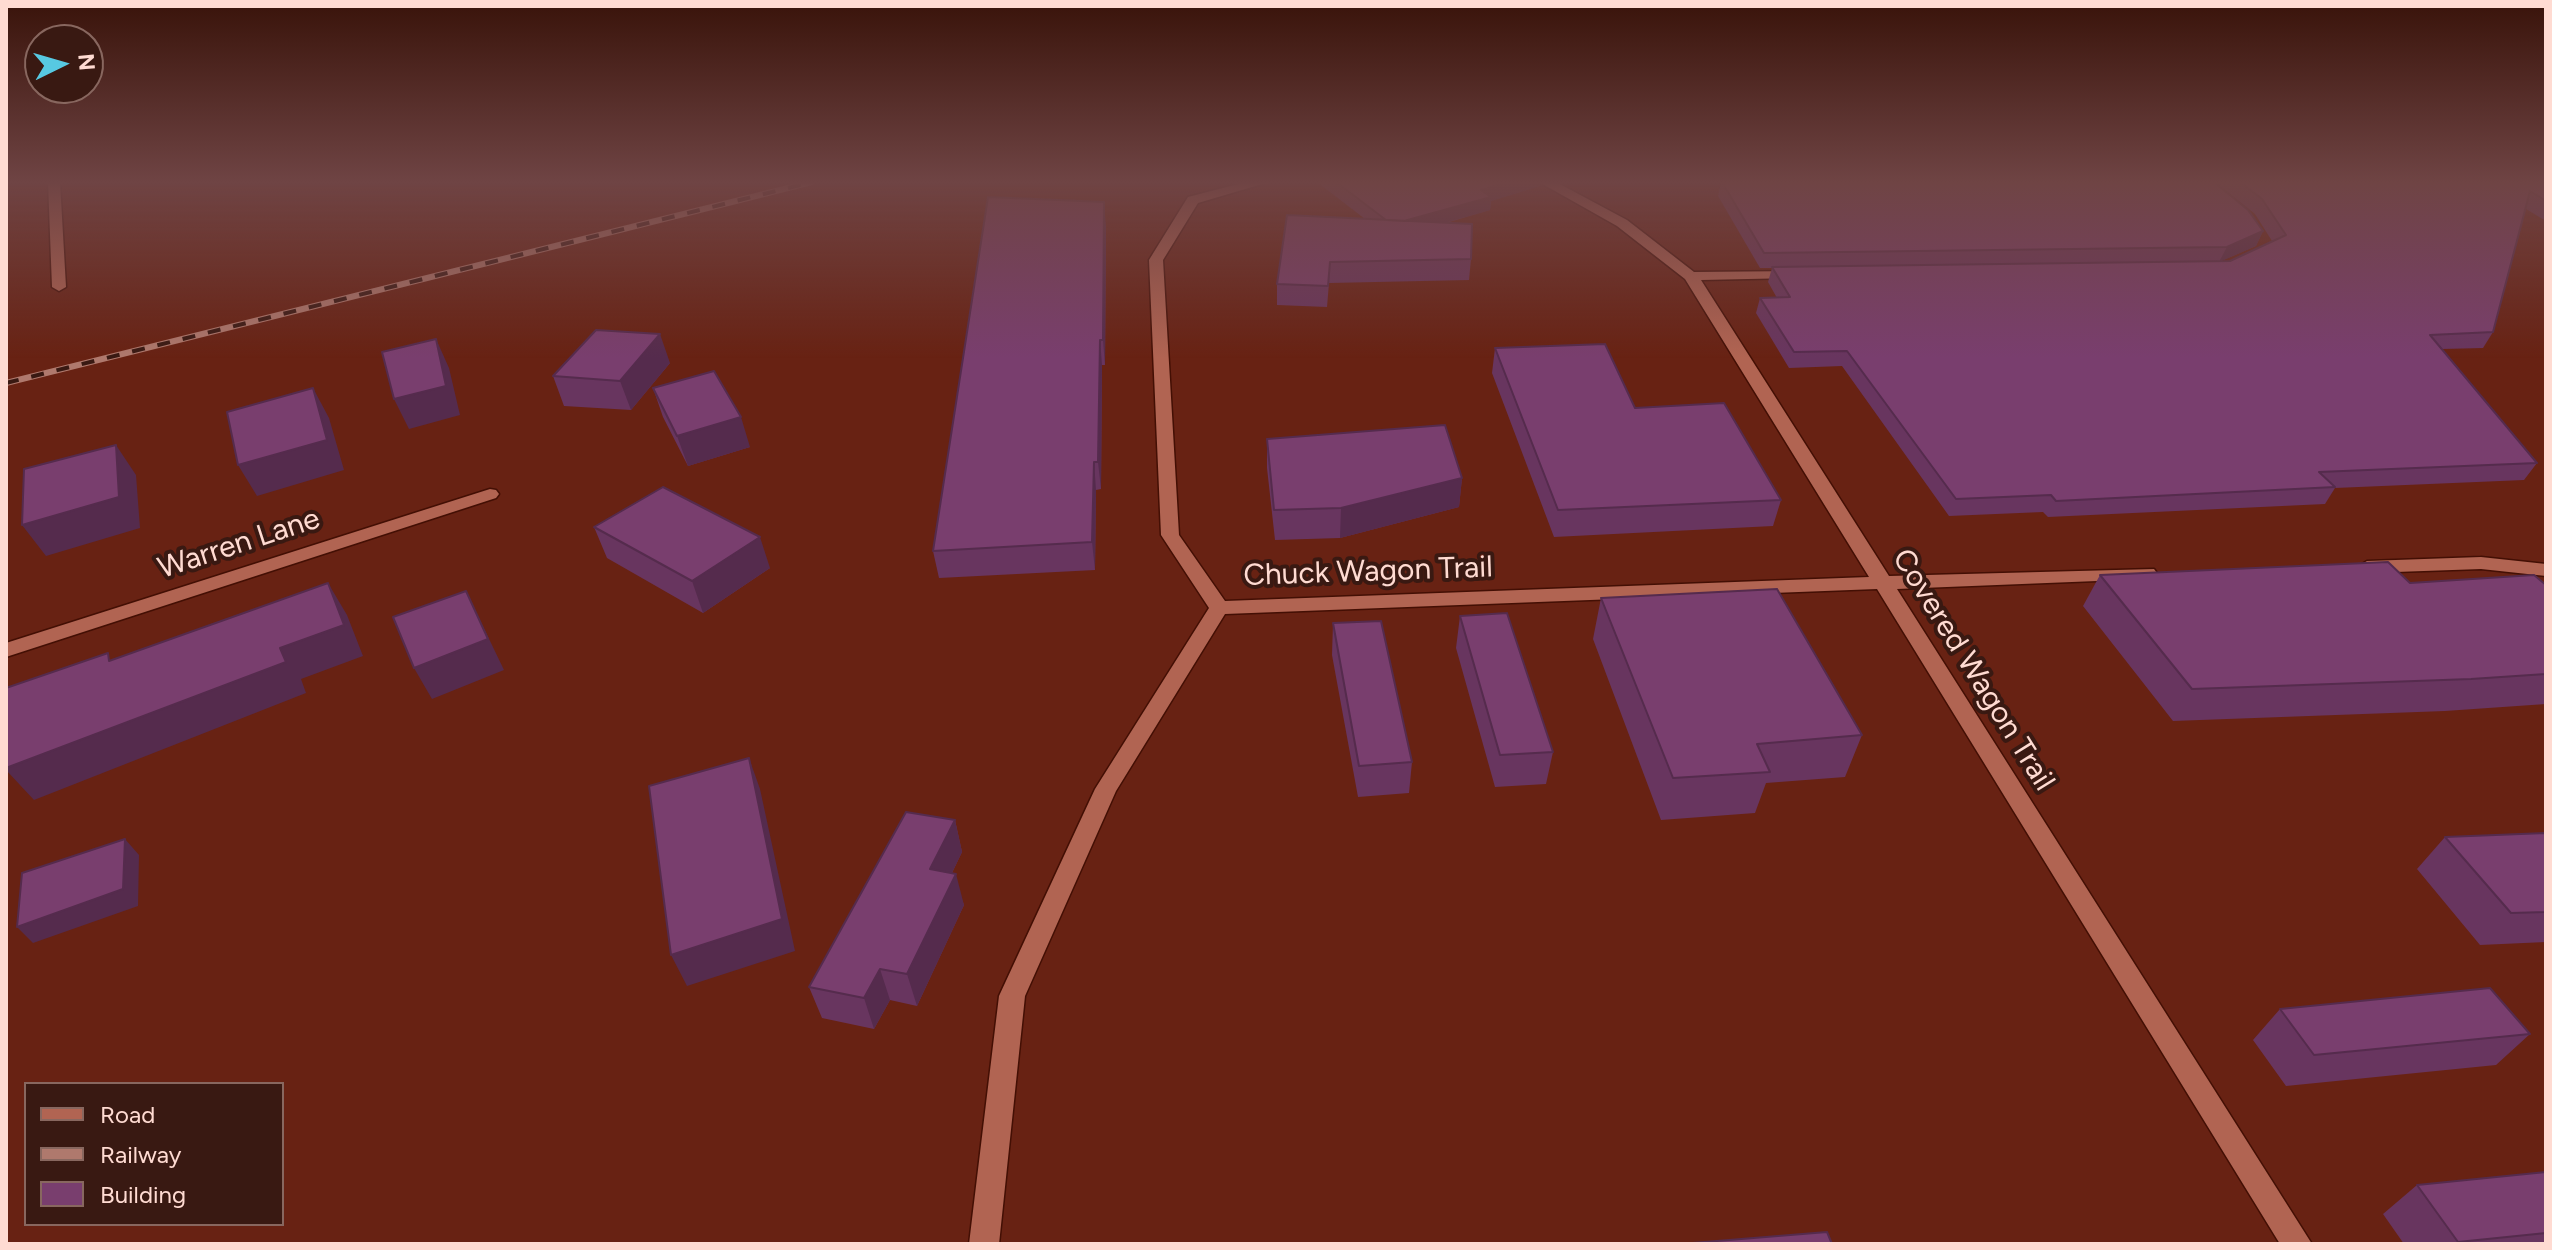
<!DOCTYPE html>
<html>
<head>
<meta charset="utf-8">
<style>
	body { margin:0 }
	#map { position:relative; width:2552px; height:1250px; overflow:hidden; background:#682213; font-family:Figtree,sans-serif }
	canvas { display:block }
	.frame { position:absolute; inset:0; border:8px solid #ffdbd2; pointer-events:none }
	.legend { position:absolute; left:24px; top:1082px; width:260px; height:144px; box-sizing:border-box; background:#391912; border:2px solid #88675f; margin:0; padding:10px 14px; list-style:none; font-size:24px; color:#ffdbd2 }
	.legend li { display:flex; align-items:center; gap:16px; height:40px }
	.legend b { width:40px; border:2px solid #88675f }
	.north { position:absolute; left:24px; top:24px; width:80px; height:80px; box-sizing:border-box; background:#391912; border:2px solid #88675f; border-radius:50%; rotate:85deg; font-size:22px; font-weight:700; line-height:32px; text-align:center; color:#ffdbd2 }
	.north::after { content:''; display:block; margin:auto; width:28px; height:36px; background:#57c9e2; clip-path:polygon(50% 0,100% 100%,50% 72%,0 100%) }
</style>
</head>
<body>
<div id="map">
<canvas width="2552" height="1250"></canvas>
<div class="frame"></div>
<ul class="legend">
<li><b style="height:10px;background:#b16452"></b>Road</li>
<li><b style="height:10px;background:#af796d"></b>Railway</li>
<li><b style="height:22px;background:#793e6e"></b>Building</li>
</ul>
<div class="north">N</div>
</div>
<script>
const g = document.querySelector('canvas').getContext('2d');
g.lineJoin = 'round';
const shape = rows => new Path2D(rows.map(r => 'M' + r).join(''));
function strokePath(path, color, width, dash) { g.strokeStyle = color; g.lineWidth = width; g.lineCap = dash ? 'butt' : 'round'; g.setLineDash(dash || []); g.stroke(path); }
function fillPath(path, color) { g.fillStyle = color; g.fill(path, 'evenodd'); }
function label(font, color, halo, rows, align = 'center') {
  g.font = font + ' Figtree,sans-serif'; g.lineWidth = 8; g.setLineDash([]); g.textBaseline = 'middle'; g.strokeStyle = halo; g.fillStyle = color; for (const [text, x, y, turn = 0] of rows) {
    g.save(); g.translate(x, y); g.rotate((+turn || 0) * Math.PI / 180); g.textAlign = isNaN(turn) ? turn : align; if (halo) g.strokeText(text, 0, 0); g.fillText(text, 0, 0); g.restore();
  }
}
const minor = shape([
	[48,182,60,182,66,287,59,291,52,287,48,182],
	[1246,182,1269,182,1198,203,1163,260,1179,535,1225,601,1869,577,1685,279,1617,226,1539,182,1556,182,1627,220,1694,272,1800,271,1802,274,1795,278,1701,280,1889,576,2154,569,2157,573,2147,579,1897,589,2312,1244,2280,1244,1877,589,1225,614,1116,791,1025,996,999,1244,969,1244,999,996,1095,789,1209,608,1161,535,1149,260,1188,197,1246,182],
	[490,489,496,490,499,494,496,498,6,657,6,643,490,489],
	[2481,557,2546,564,2546,576,2481,569,2367,573,2357,567,2367,561,2481,557]
]);
const rail = shape([
	[6,383,812,182]
]);
const wall = shape([
	[1317,182,1541,182,1540,186,1491,201,1490,210,1446,223,1471,259,1469,280,1329,283,1327,307,1277,305,1277,284,1365,219],
	[1721,182,2214,182,2263,231,2256,246,2221,261,2230,261,2272,241,2255,214,2215,182,2546,182,2546,221,2526,209,2493,332,2483,348,2442,349,2537,463,2524,480,2335,488,2325,504,2048,517,2043,512,1949,516,1842,366,1789,368,1756,313,1760,298,1777,298,1768,282,1772,268,1760,268,1718,196],
	[1106,226,1105,365,1102,365,1101,489,1096,490,1095,570,939,578,933,551],
	[1495,348,1635,408,1781,500,1773,526,1554,537,1492,373],
	[670,363,631,410,564,406,553,376],
	[653,388,750,447,688,466,663,417],
	[1267,439,1462,478,1459,507,1340,538,1275,540,1267,468],
	[594,527,770,568,703,613,607,558],
	[2100,575,2546,585,2546,704,2445,711,2173,721,2083,606],
	[1601,598,1862,735,1845,777,1766,783,1755,813,1661,820,1593,639],
	[1460,616,1553,752,1546,784,1495,787,1456,648],
	[1333,623,1412,762,1409,793,1358,797,1332,655],
	[955,820,962,852,952,873,964,905,917,1006,890,1000,874,1029,822,1018,809,987],
	[2546,833,2546,942,2480,945,2417,869,2445,837],
	[2280,1009,2530,1034,2496,1065,2286,1086,2253,1040],
	[2546,1172,2546,1244,2404,1244,2383,1214,2417,1185]
]);
const shadedWall = shape([
	[1508,182,1541,182,1540,186,1491,201,1490,210,1391,238,1392,224,1481,190],
	[1104,202,1106,226,1105,365,1103,340],
	[2263,231,2256,246,2219,262,2227,247],
	[660,334,670,363,631,410,620,381],
	[436,339,449,368,460,415,409,429,394,399],
	[1100,340,1102,365,1101,489,1098,462],
	[313,388,329,418,344,470,257,496,238,465],
	[741,417,750,447,688,466,677,436],
	[116,445,136,475,140,528,46,556,22,525],
	[1094,462,1096,490,1095,570,1092,542],
	[1462,478,1459,507,1340,538,1341,508],
	[760,537,770,568,703,613,692,581],
	[328,583,347,615,363,656,301,679,306,693,34,800,6,770,6,768,280,648],
	[466,591,504,670,432,699,414,668],
	[749,758,760,789,795,951,687,986,671,955],
	[955,820,962,852,939,900,930,869],
	[125,839,139,855,138,906,33,943,17,927],
	[956,874,964,905,917,1006,907,974],
	[880,969,890,1000,874,1029,864,998]
]);
const building = shape([
	[1336,182,1508,182,1481,190,1491,197,1404,221,1386,220,1336,182],
	[1722,182,2214,182,2248,210,2263,231,2227,247,1764,253,1722,182],
	[2240,182,2546,182,2546,201,2530,191,2493,332,2430,335,2537,463,2319,472,2335,487,2056,501,2051,495,1956,499,1847,351,1794,352,1760,298,1790,297,1772,267,2230,261,2286,235,2262,199,2240,182],
	[988,197,1104,202,1103,340,1100,340,1098,462,1094,462,1092,542,933,551,988,197],
	[1287,215,1472,224,1471,259,1330,262,1328,286,1277,284,1287,215],
	[596,330,660,334,620,381,553,376,596,330],
	[436,339,446,386,394,399,382,352,436,339],
	[1605,344,1635,408,1724,403,1781,500,1558,510,1495,348,1605,344],
	[714,371,741,417,677,436,653,388,714,371],
	[313,388,327,440,238,465,227,412,313,388],
	[1445,425,1462,478,1341,508,1274,510,1267,439,1445,425],
	[116,445,119,497,22,525,24,469,116,445],
	[663,487,760,537,692,581,594,527,663,487],
	[2388,562,2410,583,2534,575,2546,585,2546,674,2471,679,2192,689,2100,575,2388,562],
	[328,583,344,625,280,648,286,662,6,768,6,688,108,653,109,661,328,583],
	[1777,589,1862,735,1757,744,1770,772,1673,778,1601,598,1777,589],
	[466,591,488,639,414,668,393,617,466,591],
	[1507,613,1553,752,1500,755,1460,616,1507,613],
	[1381,621,1412,762,1359,766,1333,623,1381,621],
	[749,758,782,919,671,955,649,786,749,758],
	[906,812,955,820,930,869,956,874,907,974,880,969,864,998,809,987,906,812],
	[2546,833,2546,912,2511,913,2445,837,2546,833],
	[125,839,123,889,17,927,22,873,125,839],
	[2490,988,2530,1034,2314,1055,2280,1009,2490,988],
	[2546,1172,2546,1233,2458,1242,2417,1185,2546,1172],
	[1827,1232,1832,1244,1680,1244,1827,1232]
]);
const streetNames = [
	["Warren Lane",239,544,-18],
	["Chuck Wagon Trail",1368,572,-2],
	["Covered Wagon Trail",1973,670,58]
];
strokePath(minor, '#430f04', 3);
fillPath(minor, '#b16452');
strokePath(rail, '#af796d', 6);
strokePath(rail, '#391912', 4, [13]);
fillPath(wall, '#68355f');
fillPath(shadedWall, '#552b4d');
fillPath(building, '#793e6e');
strokePath(building, '#552b4d', 2);
const sky = g.createLinearGradient(0, 0, 0, 358);
sky.addColorStop(0, '#39130a');
sky.addColorStop(0.51, '#6f4444');
sky.addColorStop(1, '#6f444400');
g.fillStyle = sky;
g.fillRect(0, 0, 2552, 358);
label('30px', '#ffdbd2', '#391912', streetNames);
</script>
</body>
</html>
